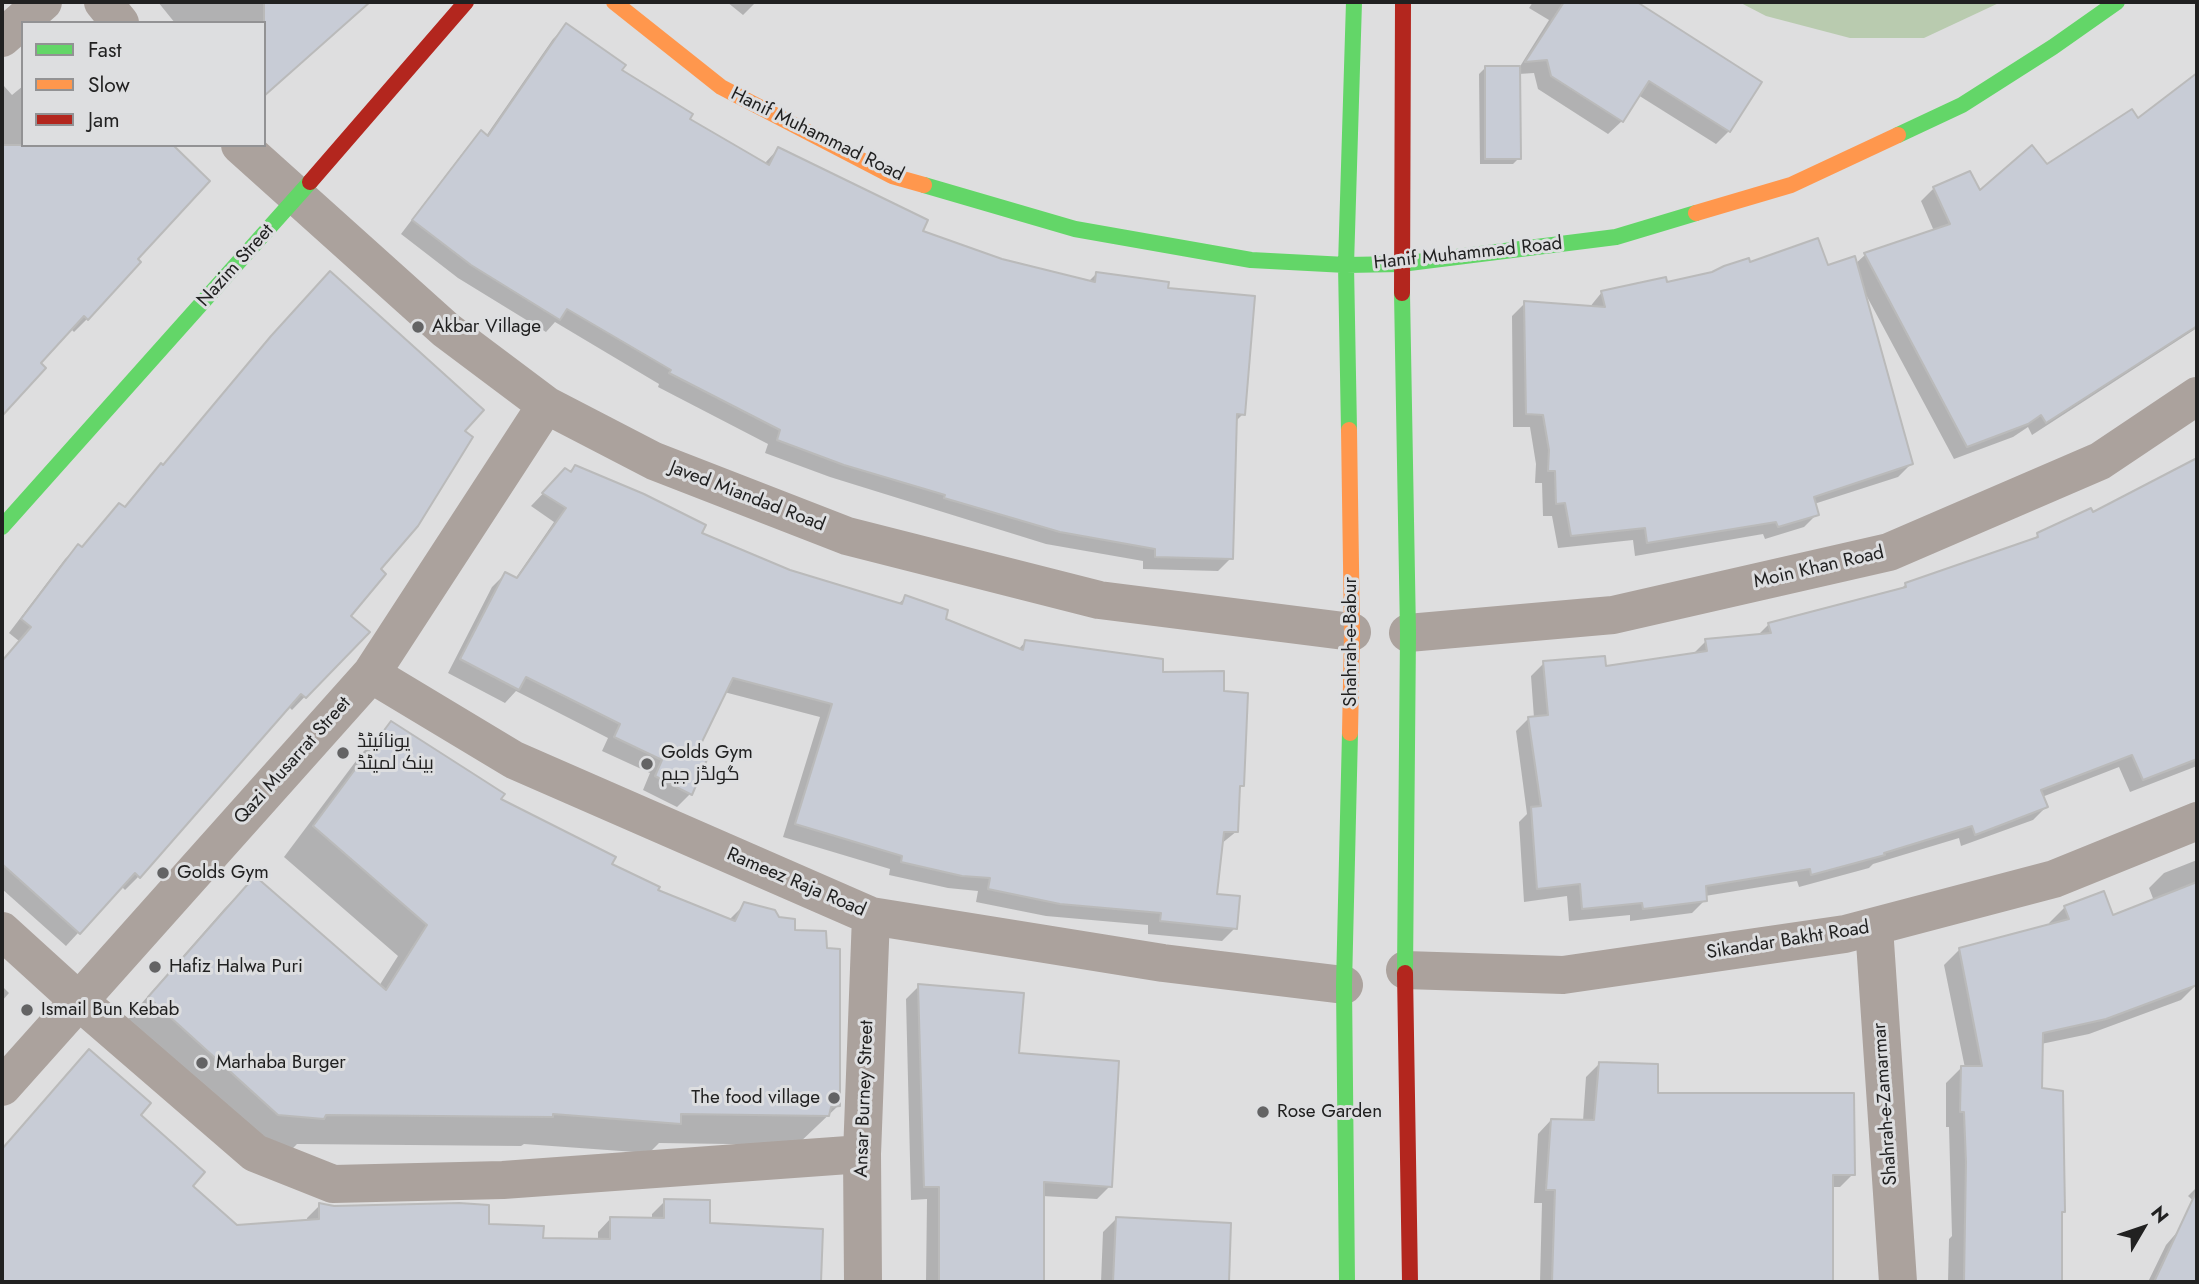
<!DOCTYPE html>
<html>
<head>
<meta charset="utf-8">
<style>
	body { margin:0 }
	#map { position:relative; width:2199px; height:1284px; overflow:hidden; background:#dededf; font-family:Jost,sans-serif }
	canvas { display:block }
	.frame { position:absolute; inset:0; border:4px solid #212121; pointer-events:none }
	.legend { position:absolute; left:21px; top:21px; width:245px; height:126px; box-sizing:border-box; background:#dddee0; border:2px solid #929294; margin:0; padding:9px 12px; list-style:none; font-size:21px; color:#212121 }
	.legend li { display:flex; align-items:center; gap:14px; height:35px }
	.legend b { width:35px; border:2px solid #929294 }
	.north { position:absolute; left:2108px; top:1193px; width:70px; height:70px; -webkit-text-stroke:5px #dddee0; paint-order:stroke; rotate:51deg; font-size:19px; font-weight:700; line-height:28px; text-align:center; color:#212121 }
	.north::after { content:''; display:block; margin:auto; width:24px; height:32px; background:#212121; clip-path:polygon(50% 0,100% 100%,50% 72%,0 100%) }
</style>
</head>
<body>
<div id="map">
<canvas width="2199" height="1284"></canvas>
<div class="frame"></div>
<ul class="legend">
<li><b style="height:9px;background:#63d668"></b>Fast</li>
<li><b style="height:9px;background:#ff974d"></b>Slow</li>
<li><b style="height:9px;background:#b3261e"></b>Jam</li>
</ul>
<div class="north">N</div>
</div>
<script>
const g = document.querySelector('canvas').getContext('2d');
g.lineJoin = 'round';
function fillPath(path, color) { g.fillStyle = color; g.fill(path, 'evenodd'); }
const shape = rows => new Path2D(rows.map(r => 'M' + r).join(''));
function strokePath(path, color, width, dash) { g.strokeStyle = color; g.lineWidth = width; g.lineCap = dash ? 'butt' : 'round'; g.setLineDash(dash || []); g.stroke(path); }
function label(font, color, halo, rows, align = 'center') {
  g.font = font + ' Jost,Cairo,sans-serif'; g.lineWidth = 6; g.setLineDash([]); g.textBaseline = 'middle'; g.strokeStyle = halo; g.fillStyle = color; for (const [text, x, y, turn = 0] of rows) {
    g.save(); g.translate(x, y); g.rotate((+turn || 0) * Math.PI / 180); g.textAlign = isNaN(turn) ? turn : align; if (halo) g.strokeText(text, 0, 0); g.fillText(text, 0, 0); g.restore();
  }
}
const green = shape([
	[1739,2,2001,2,1924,38,1850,38,1766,16]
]);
const shadow = shape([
	[158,2,364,2,264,23,175,23],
	[727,2,756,2,743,15],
	[1533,2,1634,2,1760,82,1729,131,1716,144,1638,95,1622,121,1608,134,1538,89,1534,73,1519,74,1519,158,1513,164,1480,164,1479,74,1486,67,1519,68,1549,20,1529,8],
	[566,26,620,71,688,119,764,164,778,149,921,232,1001,261,1088,282,1097,273,1166,290,1243,414,1235,422,1231,558,1218,571,1143,569,1143,561,1046,544,830,477,765,453,768,444,658,387,659,384,555,322,546,332,458,278,401,234,468,146,481,133,486,136,553,39],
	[2195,77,2197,80,2197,328,2032,435,2028,427,2013,437,1954,459,1864,291,1911,464,1898,477,1814,504,1817,514,1804,527,1765,539,1763,534,1635,556,1633,540,1558,548,1552,516,1543,516,1542,483,1535,483,1536,464,1530,427,1513,427,1512,316,1525,303,1589,308,1602,292,1666,284,1748,265,1827,268,1855,264,1865,255,1934,231,1921,201,1934,188,1979,193,2046,166,2137,121],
	[4,86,12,95,23,86,23,145,135,259,87,319,74,332,70,328,38,363,12,402,2,412,2,89],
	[318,286,463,431,349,616,367,632,292,710,288,706,138,877,125,890,121,886,66,946,2,889,2,661,19,641,9,633,65,559,78,546,81,548,123,508,148,479,162,467,258,352],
	[2197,460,2197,766,2130,792,2119,767,2042,797,2046,807,2033,820,1961,846,1959,838,1873,864,1869,868,1799,887,1797,881,1705,896,1705,900,1692,913,1630,921,1630,915,1569,921,1567,896,1524,902,1519,822,1527,814,1516,731,1529,718,1534,718,1531,676,1544,663,1604,668,1692,655,1706,641,1757,636,1769,624,1899,591,1906,584,2032,541,2038,535,2093,514],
	[575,467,700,533,790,572,898,604,906,597,944,620,1018,650,1025,642,1161,674,1222,692,1242,786,1239,789,1237,831,1221,844,1215,896,1235,928,1222,941,1148,934,1148,925,1046,916,976,902,978,891,948,888,889,875,890,869,783,837,820,717,724,692,694,753,690,794,677,807,643,790,650,773,602,751,608,738,516,691,505,703,448,673,492,587,505,574,515,579,554,522,531,506,552,484],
	[392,723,499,800,656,891,729,920,745,904,778,918,793,931,838,1106,797,1145,659,1143,649,1153,524,1144,521,1146,297,1144,292,1149,248,1145,120,1028,225,908,255,878,379,986,398,956,284,857,362,753],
	[2197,860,2197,984,2181,1000,2089,1034,2041,1044,2040,1089,2064,1212,2060,1215,2060,1282,1948,1282,1949,1239,1952,1236,1949,1127,1946,1127,1946,1083,1961,1068,1965,1068,1944,965,1960,949,2050,926,2049,923,2064,908,2103,893,2112,917,2154,901,2149,888,2164,873],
	[2,986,9,993,2,1001],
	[919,986,1017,1055,1110,1186,1097,1199,1042,1196,1042,1282,926,1282,927,1199,911,1200,906,999],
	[76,1064,138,1115,191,1186,236,1227,307,1222,307,1218,320,1205,487,1226,542,1239,598,1241,598,1232,611,1218,652,1220,652,1214,665,1201,708,1225,821,1230,820,1282,2,1282,2,1149],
	[1599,1064,1656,1095,1853,1174,1840,1187,1831,1187,1830,1282,1540,1282,1542,1203,1534,1203,1538,1134,1551,1120,1583,1121,1586,1077],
	[2197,1187,2197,1204,2188,1196],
	[2197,1209,2197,1282,2148,1282,2166,1245],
	[1116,1219,1229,1225,1227,1282,1101,1282,1103,1232]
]);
const building = shape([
	[264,2,370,2,264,96,264,2],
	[1564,2,1637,2,1762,82,1730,132,1649,81,1623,122,1551,76,1547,60,1525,62,1564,2],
	[566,23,626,65,622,70,693,114,690,119,769,165,778,147,928,220,923,231,1002,259,1095,282,1096,272,1169,282,1168,288,1255,296,1245,415,1237,414,1233,559,1155,557,1155,549,1060,532,944,498,945,495,844,465,777,440,780,430,669,373,671,370,567,309,560,320,471,265,412,220,481,130,488,136,566,23],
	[1485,66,1520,66,1521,159,1485,159,1485,66],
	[2197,73,2197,326,2046,423,2041,415,2028,424,1967,447,1864,253,1950,224,1933,187,1970,171,1980,190,2032,145,2047,164,2132,109,2138,118,2197,73],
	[2,145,173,145,210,181,138,259,141,262,88,320,84,316,41,363,46,368,2,416,2,145],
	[1818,238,1828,265,1855,256,1913,464,1814,497,1819,515,1778,527,1776,522,1647,543,1645,528,1571,536,1565,503,1556,504,1555,471,1548,471,1549,450,1543,415,1526,414,1524,301,1605,307,1601,291,1666,277,1667,282,1712,272,1724,266,1749,258,1750,262,1818,238],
	[330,271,484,410,465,431,473,437,418,526,381,569,386,574,351,616,370,632,306,698,301,694,140,878,135,873,80,934,2,864,2,661,31,627,21,619,78,544,82,547,119,503,125,507,161,463,163,465,271,336,330,271],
	[2197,458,2197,759,2143,780,2132,755,2041,790,2048,807,1975,835,1972,826,1884,853,1885,855,1811,875,1810,869,1706,886,1707,901,1643,909,1642,903,1582,909,1580,884,1537,889,1531,807,1541,806,1528,717,1548,715,1543,661,1605,656,1606,666,1707,651,1705,639,1771,633,1768,623,1906,587,1905,583,2038,537,2037,533,2091,508,2093,512,2197,458],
	[575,465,644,494,706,525,702,533,790,570,902,604,905,595,948,610,946,619,1023,650,1025,640,1163,659,1163,672,1224,671,1224,691,1248,693,1244,786,1240,786,1238,832,1224,832,1217,894,1240,896,1237,929,1160,921,1161,913,1060,904,988,889,990,878,962,876,901,862,902,856,795,824,832,704,733,678,697,752,708,757,692,795,655,776,662,760,614,737,620,724,526,677,519,690,460,659,505,572,517,578,566,508,542,493,565,468,571,472,575,465],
	[391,721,505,794,501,799,616,857,612,864,660,887,658,890,735,921,744,902,775,910,779,917,795,919,795,930,826,931,827,948,840,949,840,1106,831,1107,829,1116,681,1114,681,1124,553,1114,553,1117,326,1115,324,1119,278,1115,148,997,255,876,386,990,427,925,313,826,391,721],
	[2197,882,2197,985,2106,1019,2043,1033,2042,1088,2063,1091,2065,1212,2062,1212,2062,1282,1964,1282,1966,1162,1964,1112,1960,1112,1961,1066,1982,1066,1959,948,2069,919,2064,906,2104,891,2113,915,2197,882],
	[918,984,1024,993,1019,1053,1119,1061,1112,1187,1044,1182,1044,1282,939,1282,939,1187,924,1187,918,984],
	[89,1049,151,1103,141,1115,205,1172,193,1186,237,1225,319,1219,319,1203,334,1206,459,1203,489,1205,489,1224,544,1226,543,1238,610,1239,610,1217,664,1218,664,1199,710,1200,710,1223,823,1229,821,1282,2,1282,2,1149,89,1049],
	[1599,1062,1658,1064,1658,1093,1854,1093,1855,1175,1833,1175,1833,1282,1552,1282,1555,1190,1546,1190,1551,1119,1594,1120,1599,1062],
	[2197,1190,2197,1282,2154,1282,2197,1190],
	[1116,1217,1231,1223,1229,1282,1113,1282,1116,1217]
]);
const street = shape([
	[103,2,120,23],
	[2,38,43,2],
	[240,145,446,330,546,405,654,461,847,536,1099,600,1352,632],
	[1408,633,1613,615,1889,552,2100,461,2197,396],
	[371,674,514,760,871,916,1163,963,1344,985],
	[1874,927,1898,1282],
	[2,931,79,1001,255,1153,333,1184,503,1180,862,1154],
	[1405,970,1563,975,1845,934,2054,879,2197,821],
	[2,1087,371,674,546,405],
	[863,1282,862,1154,871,916]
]);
const fast = shape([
	[1898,135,1962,105,2053,47,2117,2],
	[924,185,1075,229,1251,260,1346,265,1401,264,1616,237,1696,213],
	[1402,293,1408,633,1405,973],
	[1349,430,1346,265,1354,2],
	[2,527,310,182],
	[1347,1282,1344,985,1350,733]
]);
const slow = shape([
	[614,2,721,87,892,176,924,185],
	[1696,213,1791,185,1898,135],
	[1349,430,1352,632,1350,733]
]);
const jam = shape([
	[310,182,466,2],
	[1402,293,1403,2],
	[1405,973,1410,1282]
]);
const markers = [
	[418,327,7,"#636364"],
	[343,753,7,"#636364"],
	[647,764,7,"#636364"],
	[163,873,7,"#636364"],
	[155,967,7,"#636364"],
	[27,1010,7,"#636364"],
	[202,1063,7,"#636364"],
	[834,1098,7,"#636364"],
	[1263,1112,7,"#636364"]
];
const streetNames = [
	["Hanif Muhammad Road",817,135,26],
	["Hanif Muhammad Road",1468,254,-6],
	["Nazim Street",236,266,-48],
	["Javed Miandad Road",747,497,21],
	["Moin Khan Road",1819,568,-13],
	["Shahrah-e-Babur",1351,642,-90],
	["Qazi Musarrat Street",293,761,-48],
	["Rameez Raja Road",796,883,23],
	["Sikandar Bakht Road",1788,941,-9],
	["Ansar Burney Street",865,1099,-88],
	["Shahrah-e-Zamarmar",1886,1104,-94]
];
const poiNames = [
	["Akbar Village",432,327],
	["یونائیٹڈ",357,742],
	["بینک لمیٹڈ",357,764],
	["Golds Gym",661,753],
	["گولڈز جیم",661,775],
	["Golds Gym",177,873],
	["Hafiz Halwa Puri",169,967],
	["Ismail Bun Kebab",41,1010],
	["Marhaba Burger",216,1063],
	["The food village",820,1098,"right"],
	["Rose Garden",1277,1112]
];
fillPath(green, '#b9cbaf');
fillPath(shadow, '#0003');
fillPath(building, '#c8ccd6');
strokePath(building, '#bababa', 2);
strokePath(street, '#aba29d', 38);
strokePath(fast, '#63d668', 16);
strokePath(slow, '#ff974d', 16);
strokePath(jam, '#b3261e', 16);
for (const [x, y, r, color] of markers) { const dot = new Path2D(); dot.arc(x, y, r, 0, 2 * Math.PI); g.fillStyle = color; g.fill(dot); strokePath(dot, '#dddee0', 2.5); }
label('19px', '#212121', '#dddee0', streetNames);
label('19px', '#212121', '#dddee0', poiNames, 'left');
</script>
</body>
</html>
